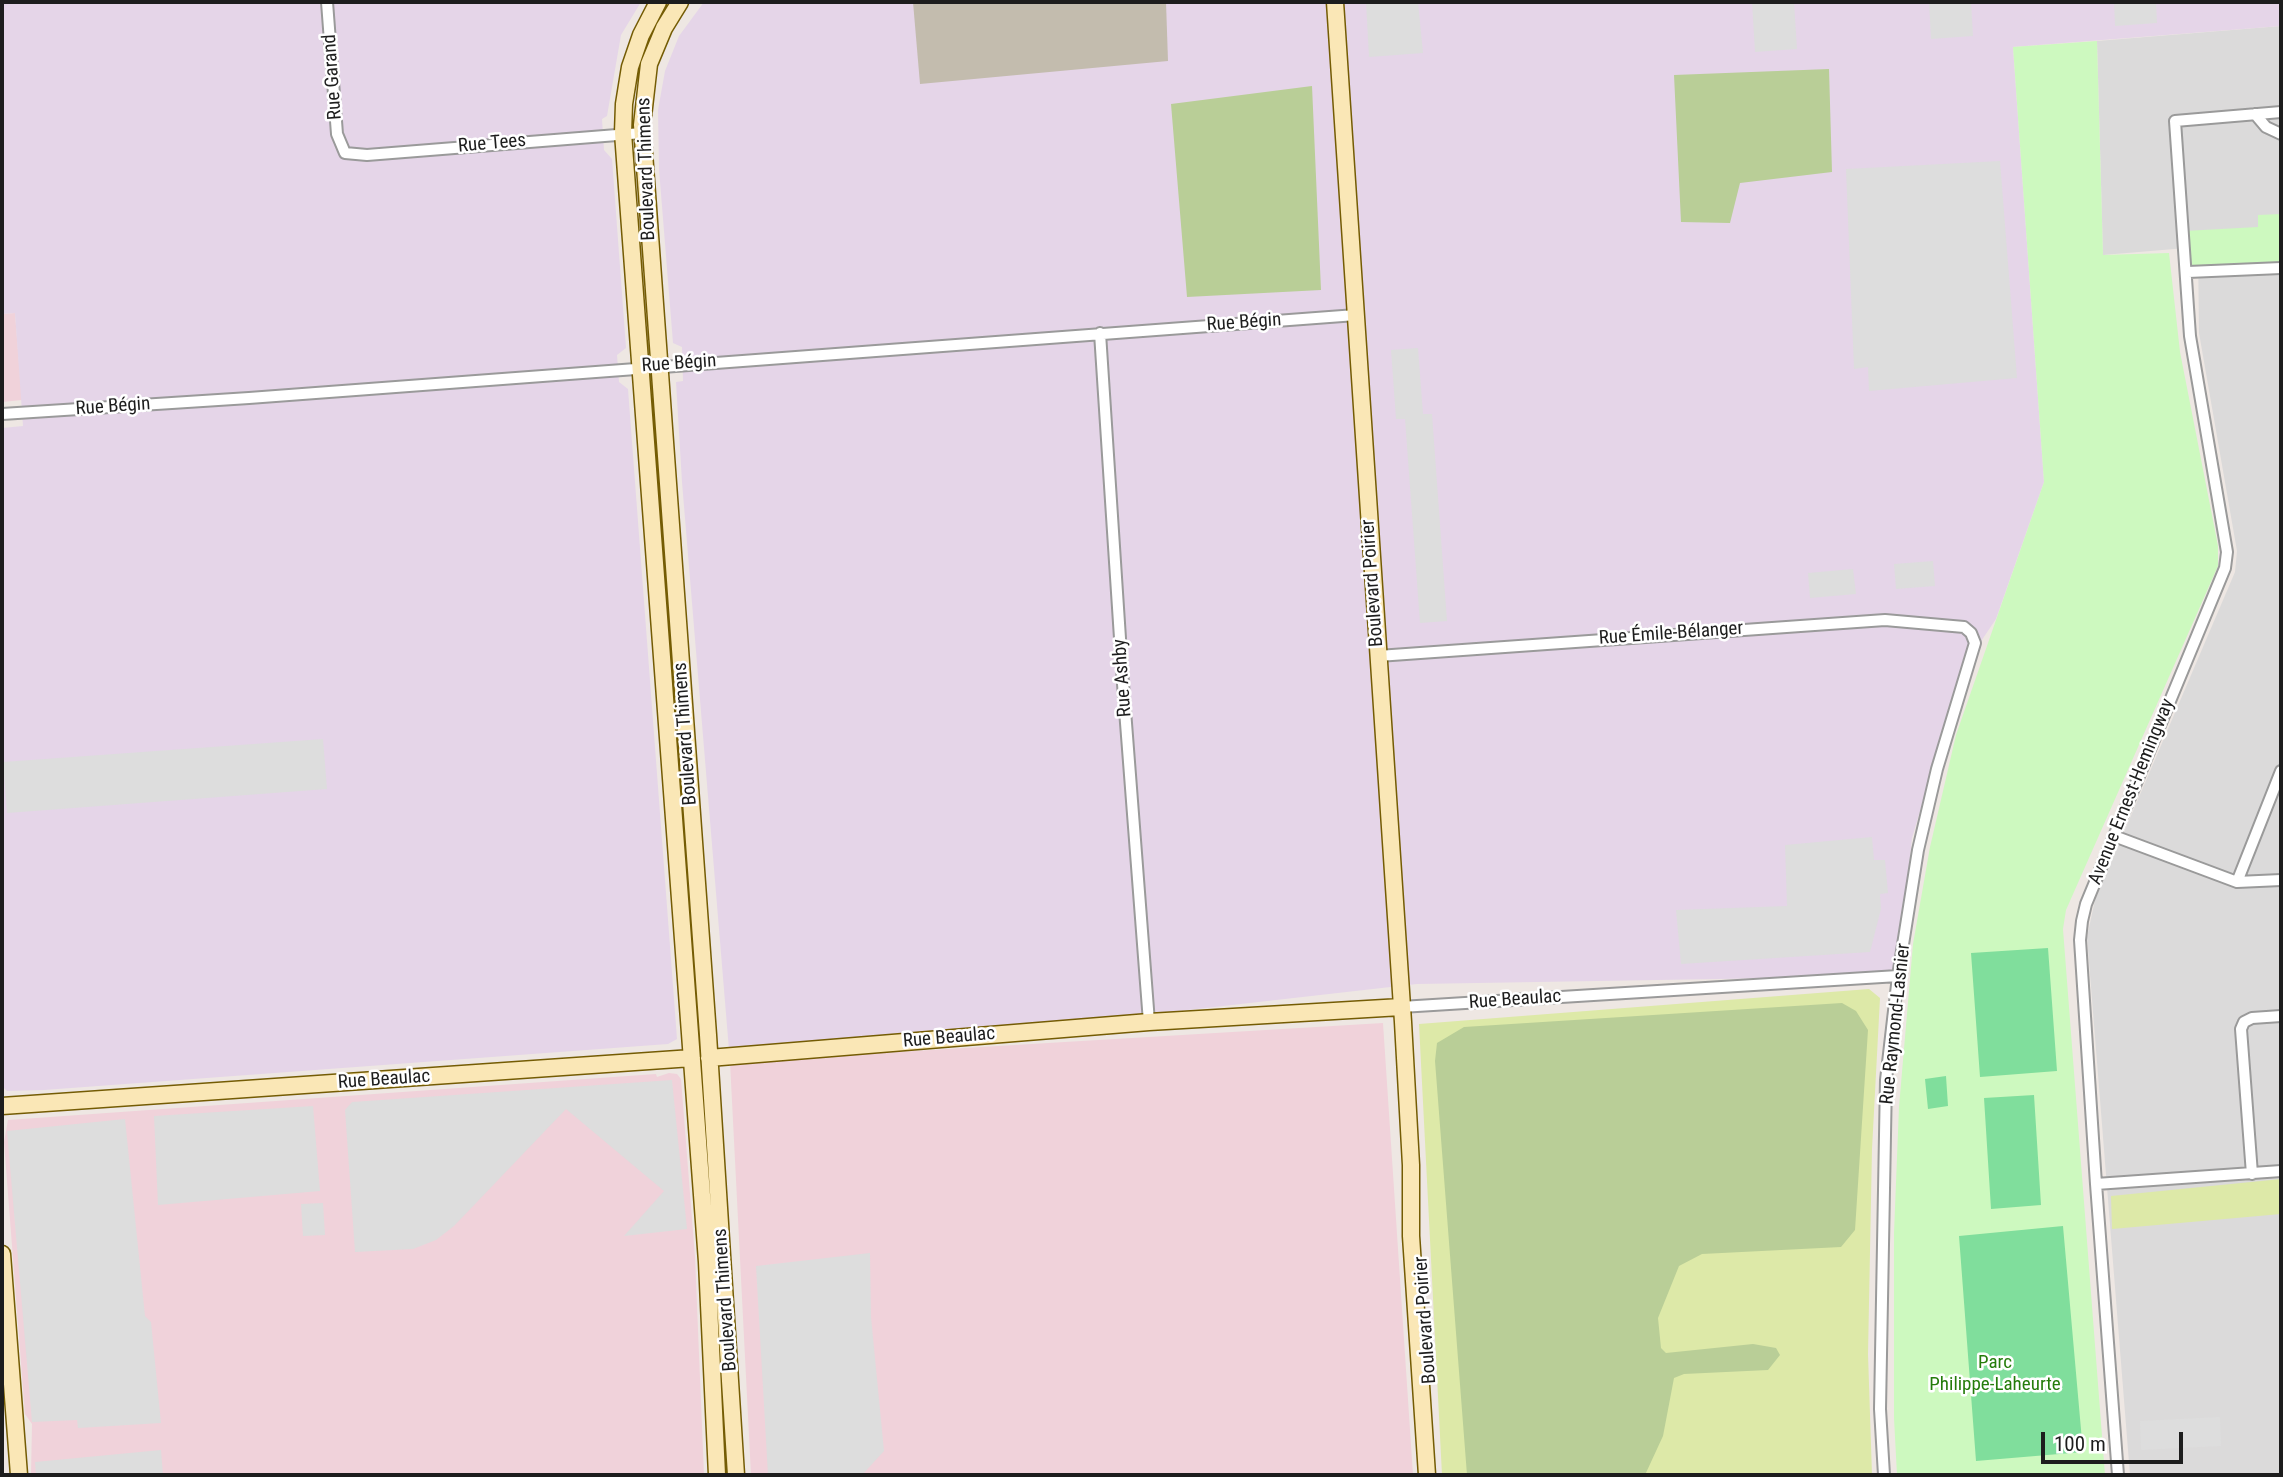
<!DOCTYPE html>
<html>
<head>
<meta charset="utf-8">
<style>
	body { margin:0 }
	#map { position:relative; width:2283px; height:1477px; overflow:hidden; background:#eee7e3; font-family:"Roboto Condensed",sans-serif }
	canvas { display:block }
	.frame { position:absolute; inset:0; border:4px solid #1d1d1d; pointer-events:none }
	.scale { position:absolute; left:2041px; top:1432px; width:142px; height:32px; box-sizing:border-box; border:4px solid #1d1d1d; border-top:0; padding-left:9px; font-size:21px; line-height:24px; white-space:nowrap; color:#1d1d1d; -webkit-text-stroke:5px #fff; paint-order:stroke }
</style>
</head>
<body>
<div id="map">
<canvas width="2283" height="1477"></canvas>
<div class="frame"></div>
<div class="scale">100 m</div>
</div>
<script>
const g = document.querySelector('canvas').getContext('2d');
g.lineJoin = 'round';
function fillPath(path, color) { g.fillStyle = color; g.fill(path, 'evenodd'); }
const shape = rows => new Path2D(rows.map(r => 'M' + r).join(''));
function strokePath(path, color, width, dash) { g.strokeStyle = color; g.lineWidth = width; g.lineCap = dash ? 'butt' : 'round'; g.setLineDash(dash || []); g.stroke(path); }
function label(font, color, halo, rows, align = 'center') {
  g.font = font + ' "Roboto Condensed",sans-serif'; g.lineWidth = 5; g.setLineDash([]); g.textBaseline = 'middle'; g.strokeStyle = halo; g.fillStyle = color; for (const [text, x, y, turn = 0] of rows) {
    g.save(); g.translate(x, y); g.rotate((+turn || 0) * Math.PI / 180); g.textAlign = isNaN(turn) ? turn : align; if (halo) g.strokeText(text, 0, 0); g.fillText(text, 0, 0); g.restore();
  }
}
const residential = shape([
	[2281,26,2281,1475,2130,1475,2087,937,2095,900,2235,572,2237,551,2199,333,2198,247,2103,255,2097,41]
]);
const commercial = shape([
	[15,313,22,400,2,402,2,314],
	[1383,1023,1413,1475,751,1475,730,1062],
	[669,1073,677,1074,681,1079,695,1257,704,1475,31,1475,32,1424,25,1414,4,1142,8,1120,656,1074,657,1077]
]);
const industrial = shape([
	[2,2,641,2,621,35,607,116,602,119,604,150,612,159,626,348,617,355,619,382,628,389,677,1039,668,1044,44,1090,7,1091,2,1086,2,428,23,426,15,313,2,314],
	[704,2,2281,2,2281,26,2013,47,2044,482,1996,619,1963,668,1912,838,1898,976,1417,984,730,1062,682,482,676,382,683,381,682,347,673,343,659,169,658,110,665,71,679,36]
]);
const construction = shape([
	[913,2,1166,2,1168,61,920,84]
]);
const grass = shape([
	[1869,989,1880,998,1872,1149,1868,1354,1872,1475,1442,1475,1419,1024],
	[2281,1179,2281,1214,2112,1229,2111,1196]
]);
const forest = shape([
	[1829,69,1832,172,1740,183,1730,223,1681,222,1674,75],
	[1312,86,1321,290,1187,297,1171,104],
	[1842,1003,1856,1011,1868,1030,1855,1230,1841,1247,1702,1254,1679,1266,1658,1318,1661,1348,1666,1353,1753,1344,1776,1348,1780,1355,1768,1370,1684,1374,1674,1378,1663,1436,1645,1475,1467,1475,1435,1061,1437,1043,1464,1027]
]);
const park = shape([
	[2097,41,2103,255,2169,253,2180,352,2218,546,2218,566,2066,910,2063,929,2105,1475,1897,1475,1894,1418,1894,1233,1899,1107,1913,944,1930,847,1956,735,2044,482,2013,47],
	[2281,214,2281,267,2188,272,2184,231,2258,227,2258,215]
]);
const pitch = shape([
	[2048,948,2057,1071,1980,1077,1971,953],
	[1946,1076,1948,1106,1928,1109,1925,1079],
	[2034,1095,2041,1205,1991,1209,1984,1098],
	[2063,1226,2083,1452,1976,1461,1959,1236]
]);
const parking = shape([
	[1366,2,1418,2,1423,53,1369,57],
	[1752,2,1794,2,1797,49,1755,52],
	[1929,2,1971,2,1973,36,1931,39],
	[2114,2,2156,2,2157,23,2115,26],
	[2000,161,2017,378,1869,391,1868,367,1854,369,1846,169],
	[1418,348,1423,414,1432,414,1447,621,1420,623,1405,419,1396,419,1391,350],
	[1933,561,1935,586,1896,589,1894,564],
	[1853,569,1856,594,1810,598,1808,573],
	[323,739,327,789,7,813,3,762],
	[1872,837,1874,860,1885,860,1888,893,1880,894,1881,909,1870,952,1681,964,1676,910,1787,906,1785,845],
	[672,1080,687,1229,624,1236,664,1191,566,1109,454,1226,436,1240,413,1249,355,1252,345,1110,352,1102],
	[313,1106,320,1191,158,1205,154,1116],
	[125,1119,145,1316,151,1322,161,1423,78,1428,77,1420,32,1422,7,1131],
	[323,1203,325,1235,303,1236,301,1204],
	[870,1253,871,1317,884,1451,862,1475,768,1475,756,1266],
	[2220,1417,2221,1446,2141,1450,2140,1421],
	[161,1450,163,1475,36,1475,35,1462]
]);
const street = shape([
	[327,2,337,134,345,153,367,155,642,133],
	[2255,114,2266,127,2281,134],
	[2188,272,2281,268],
	[1100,333,1123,684,1149,1022],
	[2,414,249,398,1356,315],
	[1378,656,1885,620,1964,627,1971,633,1975,643,1937,769,1918,850,1898,976,1886,1080,1880,1409,1884,1475],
	[2114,836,2237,882,2281,880],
	[2237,882,2281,771],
	[1401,1007,1898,976],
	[2252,1174,2241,1029,2244,1022,2252,1018,2281,1016],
	[2096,1184,2281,1171],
	[2118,1475,2096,1184,2080,940,2082,921,2086,904,2225,568,2227,552,2190,336,2175,121,2281,112]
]);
const secondary = shape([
	[658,2,641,35,630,67,624,104,623,133,707,1262,717,1475],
	[680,2,664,28,649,64,642,125,708,1035,736,1475],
	[1335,2,1403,1022,1411,1165,1411,1236,1427,1475],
	[709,1058,1149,1022,1401,1007],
	[2,1106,692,1058],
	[2,1254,19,1475]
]);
const streetNames = [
	["Rue Garand",333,77,-94],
	["Rue Tees",492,144,-5],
	["Boulevard Thimens",647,169,-92],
	["Rue Bégin",1244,323,-4],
	["Rue Bégin",679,364,-4],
	["Rue Bégin",113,407,-4],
	["Boulevard Poirier",1373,583,-94],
	["Rue Émile-Bélanger",1671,634,-4],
	["Rue Ashby",1123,678,-94],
	["Boulevard Thimens",686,734,-94],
	["Avenue Ernest-Hemingway",2132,792,-68],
	["Rue Beaulac",1515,1000,-4],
	["Rue Raymond-Lasnier",1896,1024,-84],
	["Rue Beaulac",949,1038,-5],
	["Rue Beaulac",384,1080,-4],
	["Boulevard Thimens",726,1300,-94],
	["Boulevard Poirier",1426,1320,-94]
];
const parkNames = [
	["Parc",1995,1363],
	["Philippe-Laheurte",1995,1385]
];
fillPath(residential, '#dbdada');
fillPath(commercial, '#f0d2da');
fillPath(industrial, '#e5d5e8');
fillPath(construction, '#c3bcae');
fillPath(grass, '#dde9a8');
fillPath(forest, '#b9ce97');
fillPath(park, '#cdf9bf');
fillPath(pitch, '#80de9c');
fillPath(parking, '#ddd');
strokePath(street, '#9a9a9a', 14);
strokePath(secondary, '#745c04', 19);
strokePath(street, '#fff', 10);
strokePath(secondary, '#fae7b6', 16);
label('19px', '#1d1d1d', '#fff', streetNames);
label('19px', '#257c0b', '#fff', parkNames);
</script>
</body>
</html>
